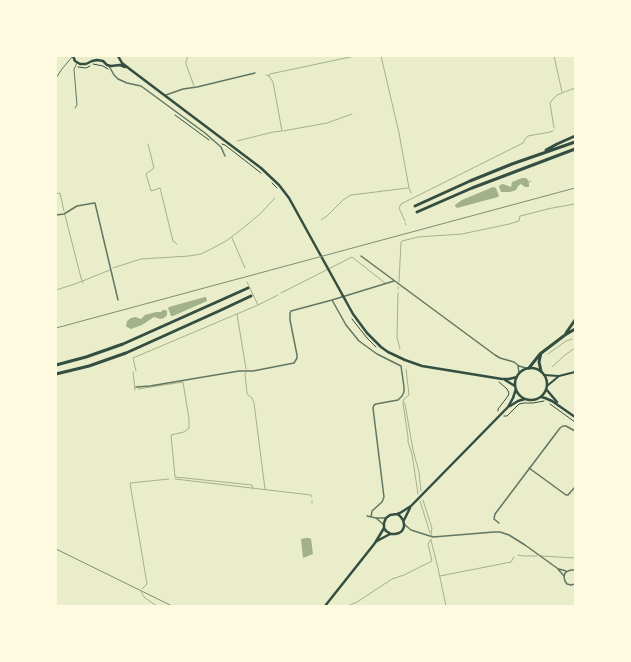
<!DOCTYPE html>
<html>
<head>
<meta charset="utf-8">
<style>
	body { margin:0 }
	#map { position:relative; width:631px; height:662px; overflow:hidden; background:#e9edc9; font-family:Inter,sans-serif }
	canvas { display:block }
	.frame { position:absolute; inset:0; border:57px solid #fefae0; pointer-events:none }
</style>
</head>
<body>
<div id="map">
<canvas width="631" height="662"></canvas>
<div class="frame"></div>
</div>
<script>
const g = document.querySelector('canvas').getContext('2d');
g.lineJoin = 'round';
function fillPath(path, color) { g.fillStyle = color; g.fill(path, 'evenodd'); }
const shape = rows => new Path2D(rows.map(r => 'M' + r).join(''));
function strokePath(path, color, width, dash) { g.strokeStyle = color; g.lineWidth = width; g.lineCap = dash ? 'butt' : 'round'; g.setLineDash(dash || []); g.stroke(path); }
const water = shape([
	[522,178,526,178,528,180,529,183,529,187,525,187,521,184,518,186,516,190,510,192,501,192,499,187,500,185,503,184,511,187,512,182],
	[493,187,496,188,499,196,498,197,457,208,455,206,455,205,462,200],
	[205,297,206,297,207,301,173,316,171,316,168,308,169,307],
	[163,310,165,310,167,311,167,315,164,318,160,319,154,317,142,325,131,329,127,327,126,326,127,321,131,318,135,317,141,319,145,315,156,312,161,312],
	[305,538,309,538,311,539,313,554,303,558,301,539]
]);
const stream = shape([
	[188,56,186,61,186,64,194,86],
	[381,56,399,133,409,188,411,193],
	[554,56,562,92],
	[269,76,270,74,355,56],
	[554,128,550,103,553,99,557,95,575,88],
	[283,131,327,123,352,114],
	[237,141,273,132,282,131,273,82,269,76,266,75],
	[148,144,154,168,146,174,151,191,160,188,173,241,177,244],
	[529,182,531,181],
	[56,194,60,193,64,211],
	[65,215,81,278,83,283],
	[321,220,327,216,343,200,351,195,408,188],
	[405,221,399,208,401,204,523,143,525,139,528,136,550,132,553,131],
	[405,223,406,225],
	[232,238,245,268],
	[113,268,141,259,189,256,201,254,211,249,226,241,242,229,261,213,275,198],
	[247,282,258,305],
	[399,282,401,242,402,241,418,237,462,234,509,224,519,221,520,216,552,208,575,204],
	[398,289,398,287],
	[56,290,75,284,110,270],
	[281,293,352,257,385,283],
	[398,293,397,337,400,349],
	[237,314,246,369],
	[548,354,566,341,572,339],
	[552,367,565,355,575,348],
	[406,369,409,395,404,399,403,402,405,404,413,450,419,472,421,491],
	[136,371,133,358,258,305,278,295],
	[133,372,135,390],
	[246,372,245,374,247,393,248,395,252,398,254,403,265,489],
	[138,389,183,382,189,419,189,428,184,432,171,435,175,477,252,485,253,489],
	[403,403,408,437,408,442,412,454,418,494],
	[175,479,311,495,311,497],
	[423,500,432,528,431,533,432,536],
	[312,501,312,503],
	[420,501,430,533],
	[431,540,438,568,446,606],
	[518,555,523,556,537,556],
	[541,556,575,558],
	[440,576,511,562,514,557],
	[142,589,147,584,130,483,169,479],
	[141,592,145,598,157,606],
	[320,606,321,606],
	[348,606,357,602,392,579,404,575,432,561,428,544,431,539]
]);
const path = shape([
	[93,64,103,66,108,69],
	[78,67,86,68,90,66],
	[175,115,209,140],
	[222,144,225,145,261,173],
	[272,183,277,188],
	[352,319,367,338,376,347],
	[550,404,575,422],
	[498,411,498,409,508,396,509,393,507,389,499,382],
	[504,416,507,416,519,404,524,403,533,403,544,401]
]);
const service = shape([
	[56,78,62,69,72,57],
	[75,108,77,105,74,69,77,63],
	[56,116,56,117]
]);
const minor = shape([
	[109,66,114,75,118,79,127,83,141,86,205,133,221,147,225,156],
	[166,95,183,89,197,87,255,73],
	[56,215,64,214,77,206,94,203,95,203,118,300],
	[361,256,495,355,500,358,514,362,519,366,526,368],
	[332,300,346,325,359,341,377,354,401,366,404,387,404,392,402,396,398,400,376,404,374,405,373,408,384,497,382,502,372,511,371,517],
	[518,366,519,373],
	[136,387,150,386,239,371,253,371,294,363,297,358,297,355,290,320,290,313,291,311,332,300,394,281],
	[529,468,566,495,568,495,575,487],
	[367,516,376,518,386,518],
	[376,518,384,525],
	[499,523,494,519,495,514,560,428,563,426,566,426,575,431],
	[404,524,411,530,433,537,494,532,500,532,509,535,525,545,550,563,557,568,564,576],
	[559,569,566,571],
	[575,570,571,570,568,571,565,573,564,577,565,581,567,584,571,585,575,584]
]);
const secondary = shape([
	[544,375,558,376],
	[547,386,559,376,575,372]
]);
const primary = shape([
	[73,56,75,61,80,64,86,64,92,61,97,60,103,61,107,65,111,66,120,65,125,67],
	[118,56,122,63,131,70,261,168,279,185,289,198,353,314,367,333,381,347,388,352,405,360,422,366,502,379,509,379,517,377],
	'515 384a16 16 0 1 1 32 0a16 16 0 1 1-32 0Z',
	[505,380,515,386],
	[546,389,557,402],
	[541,397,545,398,552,401,575,417],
	[510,406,518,401,525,399],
	[397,514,400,516,403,520,404,524,404,527,402,531,399,533,395,534,391,534,386,531,384,528,384,523,386,518,390,515,397,514,400,513,411,506,508,407,513,398,516,389],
	[404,520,410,508],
	[377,541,390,534],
	[325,606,375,543,384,528]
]);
const motorway = shape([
	[546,150,557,144,575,136],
	[415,206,470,181,512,164,575,142],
	[417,212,472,188,575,149],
	[566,333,575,320],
	[56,365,86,357,123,344,248,288],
	[529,368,540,354,565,335,575,329],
	[541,371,539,362,541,353],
	[56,374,89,366,126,353,219,311,251,296]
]);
const rail = shape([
	[56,328,575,188],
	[56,549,172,606]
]);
fillPath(water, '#a3b18a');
strokePath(stream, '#a3b18a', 1);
strokePath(path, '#344e41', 1);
strokePath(service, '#617663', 1);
strokePath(minor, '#617663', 1.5);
strokePath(secondary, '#344e41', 2);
strokePath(primary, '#344e41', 2.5);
strokePath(motorway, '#344e41', 3);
strokePath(rail, '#7c8e77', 1);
</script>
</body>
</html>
